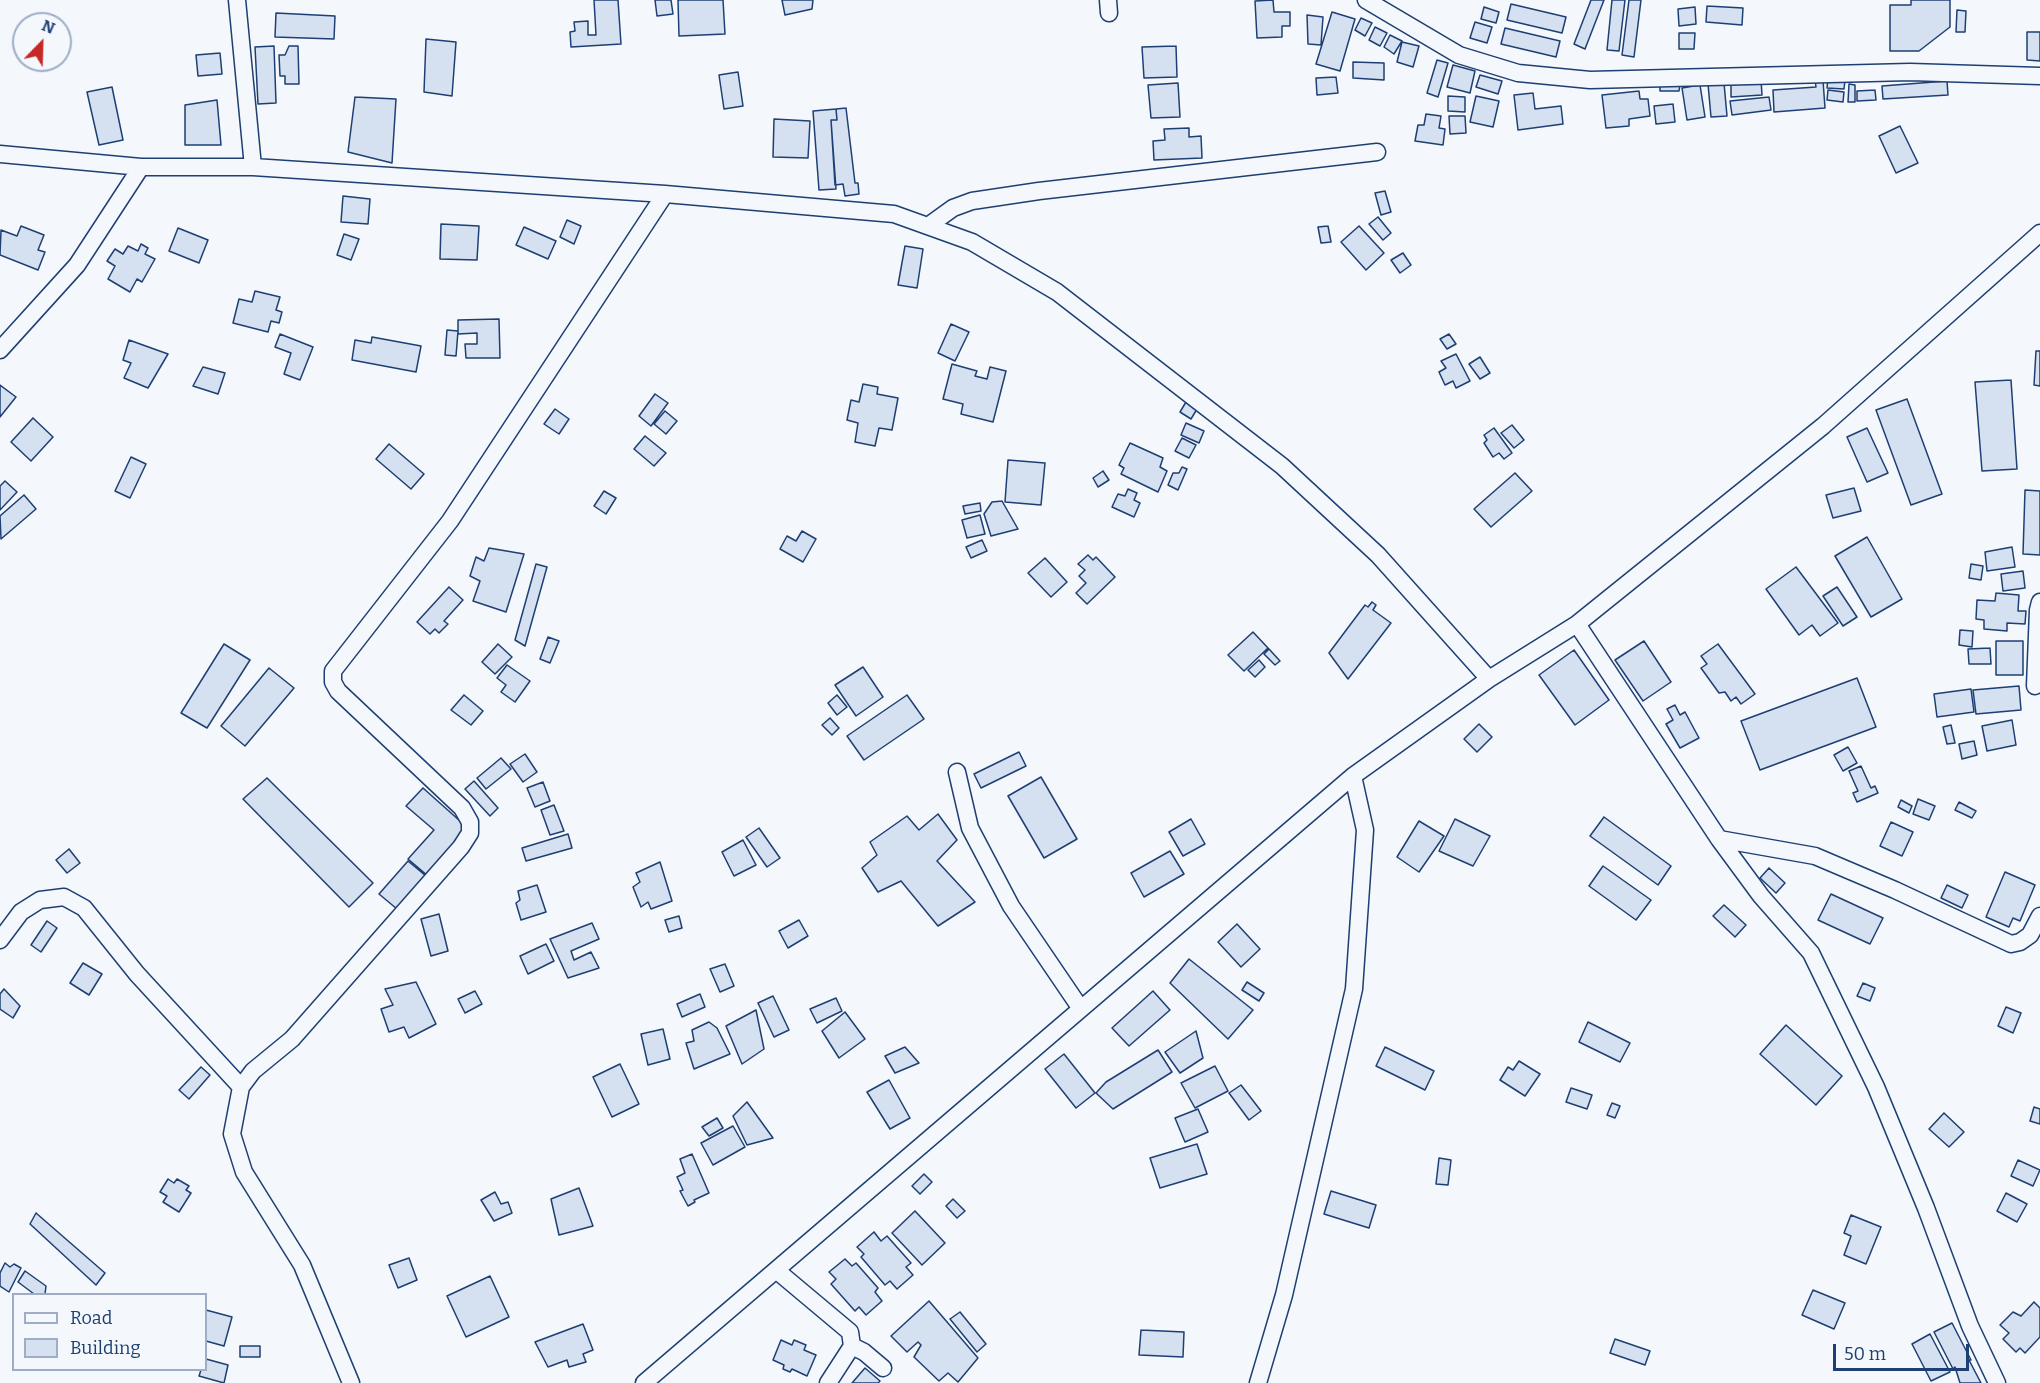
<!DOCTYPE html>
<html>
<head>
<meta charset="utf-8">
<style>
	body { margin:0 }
	#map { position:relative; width:2040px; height:1383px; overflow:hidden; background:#f4f7fb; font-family:Bitter,serif }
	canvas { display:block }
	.legend { position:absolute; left:12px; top:1293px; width:195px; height:78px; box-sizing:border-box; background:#f4f7fb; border:2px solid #9eadc5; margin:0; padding:8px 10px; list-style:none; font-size:18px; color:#1d3f73 }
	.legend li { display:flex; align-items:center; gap:12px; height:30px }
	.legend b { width:30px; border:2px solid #9eadc5 }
	.north { position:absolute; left:12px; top:12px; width:60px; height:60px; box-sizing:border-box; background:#f4f7fb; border:2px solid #9eadc5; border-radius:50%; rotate:23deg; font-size:16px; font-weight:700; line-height:24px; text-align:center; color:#1d3f73 }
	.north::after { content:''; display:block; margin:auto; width:21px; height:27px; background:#c62828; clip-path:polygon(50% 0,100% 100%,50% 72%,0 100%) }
	.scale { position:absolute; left:1833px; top:1344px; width:136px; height:27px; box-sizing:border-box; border:3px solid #1d3f73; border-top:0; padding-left:8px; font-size:18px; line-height:21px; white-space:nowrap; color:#1d3f73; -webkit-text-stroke:4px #f4f7fb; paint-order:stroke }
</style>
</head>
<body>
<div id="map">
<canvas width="2040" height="1383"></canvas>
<ul class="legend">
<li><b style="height:8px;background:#f4f7fb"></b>Road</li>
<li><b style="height:16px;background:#d5e0f0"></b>Building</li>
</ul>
<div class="north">N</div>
<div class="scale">50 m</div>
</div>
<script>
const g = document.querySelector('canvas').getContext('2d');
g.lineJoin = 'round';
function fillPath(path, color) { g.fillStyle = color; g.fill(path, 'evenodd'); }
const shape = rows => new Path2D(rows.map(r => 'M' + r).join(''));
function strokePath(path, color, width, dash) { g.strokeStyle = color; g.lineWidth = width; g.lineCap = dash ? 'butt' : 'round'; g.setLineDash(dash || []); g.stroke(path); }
const building = shape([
	[594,0,618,0,621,44,571,47,570,32,575,31,574,22,588,21,588,35,596,35,594,0],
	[655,0,671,0,673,14,657,16,655,0],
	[678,0,723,0,725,34,679,36,678,0],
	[782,0,813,0,812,9,785,15,782,0],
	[1273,0,1274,12,1290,12,1290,26,1282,26,1282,37,1257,38,1255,1,1273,0],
	[1591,0,1604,0,1585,49,1574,44,1591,0],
	[1612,0,1625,0,1619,51,1607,50,1612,0],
	[1629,0,1641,0,1634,57,1622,55,1629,0],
	[1911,0,1950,0,1950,27,1919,51,1890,51,1890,5,1911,5,1911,0],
	[1511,4,1566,17,1562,33,1507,20,1511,4],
	[1707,6,1743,8,1742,25,1706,22,1707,6],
	[1484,7,1499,12,1496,23,1481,19,1484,7],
	[1695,7,1696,24,1679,26,1678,9,1695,7],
	[1957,10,1966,11,1965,32,1956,32,1957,10],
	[1332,12,1355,19,1340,71,1316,64,1332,12],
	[276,13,335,16,334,39,275,37,276,13],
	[1307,15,1323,17,1321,45,1308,44,1307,15],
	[1361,18,1372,23,1365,36,1355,30,1361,18],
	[1475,22,1492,27,1487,43,1470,38,1475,22],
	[1375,27,1387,33,1380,46,1369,40,1375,27],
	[1505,28,1560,41,1556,57,1501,44,1505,28],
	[2027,32,2040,32,2040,61,2027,60,2027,32],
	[1679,33,1695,33,1694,49,1679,49,1679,33],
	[1390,35,1402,41,1394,54,1384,47,1390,35],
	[426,39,456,42,452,96,424,92,426,39],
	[1402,42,1419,46,1413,67,1397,62,1402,42],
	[274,46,276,103,258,104,255,47,274,46],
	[289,46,298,46,299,84,285,84,285,76,280,76,279,55,285,55,289,46],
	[1176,46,1177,77,1144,78,1142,47,1176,46],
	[220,53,222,74,198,76,196,55,220,53],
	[1437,60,1448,63,1438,97,1427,93,1437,60],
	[1353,62,1384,63,1384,80,1353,78,1353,62],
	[1453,65,1475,71,1470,93,1447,87,1453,65],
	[738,72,743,106,724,109,719,75,738,72],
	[1480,75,1502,81,1498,94,1476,87,1480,75],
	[1336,77,1338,93,1317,95,1316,78,1336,77],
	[1828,78,1845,80,1844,89,1827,88,1828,78],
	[1761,80,1762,95,1731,97,1731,82,1761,80],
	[1815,80,1823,80,1825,108,1774,112,1773,90,1816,87,1815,80],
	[1947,81,1948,95,1883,99,1882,86,1947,81],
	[1178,83,1180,117,1151,118,1148,85,1178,83],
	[1660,83,1680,84,1679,91,1660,91,1660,83],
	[1724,83,1727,116,1711,117,1708,84,1724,83],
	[1849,84,1855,85,1855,102,1848,102,1849,84],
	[1700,85,1705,117,1687,120,1682,88,1700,85],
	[112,87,123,140,99,145,87,92,112,87],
	[1828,90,1844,92,1843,102,1827,100,1828,90],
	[1875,90,1876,100,1857,101,1857,91,1875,90],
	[1639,91,1640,99,1648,99,1650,116,1629,119,1629,126,1606,128,1602,95,1639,91],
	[1533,93,1535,109,1561,106,1563,124,1518,130,1514,95,1533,93],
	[1448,96,1465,97,1465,112,1448,111,1448,96],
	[1476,96,1499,101,1493,127,1470,122,1476,96],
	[355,97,396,99,392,163,348,152,355,97],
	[1769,97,1771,110,1732,115,1730,101,1769,97],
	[217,100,221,145,185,145,185,105,217,100],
	[1673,104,1675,122,1656,124,1654,106,1673,104],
	[846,108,855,183,858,183,859,194,845,196,843,184,835,185,831,120,837,120,836,109,846,108],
	[836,109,837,120,831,120,836,189,819,190,813,111,836,109],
	[1426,114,1441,116,1439,128,1445,129,1443,145,1415,141,1418,125,1424,125,1426,114],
	[1449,116,1465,116,1466,133,1450,134,1449,116],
	[774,119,810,121,808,158,773,157,774,119],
	[1900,126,1918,163,1896,173,1879,136,1900,126],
	[1189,128,1189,137,1201,136,1202,158,1154,160,1153,141,1165,140,1164,129,1189,128],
	[1385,191,1391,212,1381,215,1375,193,1385,191],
	[343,196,370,199,368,224,341,222,343,196],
	[1378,217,1391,233,1383,240,1369,224,1378,217],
	[567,220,581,226,574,244,560,237,567,220],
	[441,224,479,226,477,260,440,259,441,224],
	[21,226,44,235,38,250,45,252,38,270,0,255,1,230,17,236,21,226],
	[1328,226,1331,242,1321,243,1318,227,1328,226],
	[1359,226,1384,253,1366,270,1341,242,1359,226],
	[524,227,556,241,548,259,516,245,524,227],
	[178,228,208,240,199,263,169,251,178,228],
	[344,234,359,239,351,260,337,255,344,234],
	[141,244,148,248,145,254,155,259,142,282,137,279,130,292,108,279,115,266,107,261,115,249,123,254,128,246,138,251,141,244],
	[905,246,923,249,917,288,898,285,905,246],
	[1403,253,1411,265,1400,273,1391,260,1403,253],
	[255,291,280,297,276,310,282,312,279,323,271,321,268,332,233,323,239,299,252,302,255,291],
	[499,319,500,358,466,358,465,344,477,344,477,333,458,334,458,320,499,319],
	[951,324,969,332,955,361,938,353,951,324],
	[447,330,458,331,456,356,445,355,447,330],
	[280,334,313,347,300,380,284,374,291,353,275,347,280,334],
	[1449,334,1456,344,1447,349,1440,339,1449,334],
	[372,337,421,346,416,372,352,360,355,340,371,343,372,337],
	[129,340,168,354,148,388,124,378,131,363,123,360,129,340],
	[2036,351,2040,351,2040,386,2034,385,2036,351],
	[1456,354,1470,381,1456,388,1453,381,1445,385,1439,372,1446,368,1441,361,1456,354],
	[1480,357,1490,373,1480,379,1469,364,1480,357],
	[952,364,977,371,975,376,987,379,990,367,1006,371,993,422,961,414,963,404,943,399,952,364],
	[203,367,225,373,218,394,193,386,203,367],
	[2011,380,2017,469,1982,471,1975,382,2011,380],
	[863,384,878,387,877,394,898,398,892,430,879,428,875,446,855,442,858,423,847,420,851,400,859,402,863,384],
	[0,385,16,397,0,417,0,385],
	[655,394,668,403,651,426,639,416,655,394],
	[1907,399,1942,494,1911,505,1876,410,1907,399],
	[1186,402,1197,409,1191,419,1180,412,1186,402],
	[555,409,569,419,559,434,544,424,555,409],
	[665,411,677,421,666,434,654,424,665,411],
	[33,418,53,437,31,461,11,442,33,418],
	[1186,423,1204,431,1199,443,1181,435,1186,423],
	[1512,425,1524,440,1514,448,1501,433,1512,425],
	[1494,428,1512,453,1504,459,1499,453,1493,457,1484,443,1487,440,1484,435,1494,428],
	[1867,428,1888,473,1867,482,1847,437,1867,428],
	[645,436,666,453,654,466,634,449,645,436],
	[1182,438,1196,445,1189,458,1175,451,1182,438],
	[1130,443,1163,458,1160,467,1167,471,1158,492,1121,474,1124,468,1119,465,1130,443],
	[389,444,424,474,411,489,376,459,389,444],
	[131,457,146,464,130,498,115,491,131,457],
	[1008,460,1045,463,1041,505,1005,502,1008,460],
	[1182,467,1187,469,1178,490,1168,485,1173,473,1179,473,1182,467],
	[1103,471,1109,480,1098,487,1093,478,1103,471],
	[1515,473,1532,491,1491,527,1474,509,1515,473],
	[5,481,17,492,0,510,0,486,5,481],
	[1854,488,1861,511,1833,518,1826,495,1854,488],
	[1128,489,1137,493,1134,500,1140,503,1134,517,1112,507,1118,494,1125,496,1128,489],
	[2025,490,2040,491,2040,555,2023,554,2025,490],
	[604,491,616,498,606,514,594,506,604,491],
	[24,495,36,509,1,539,0,516,24,495],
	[1002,501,1018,529,991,536,984,514,992,502,1002,501],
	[980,503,981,511,965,514,963,506,980,503],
	[980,515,985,534,967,538,962,520,980,515],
	[802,531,816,539,803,562,780,549,787,536,796,541,802,531],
	[1867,537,1902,599,1871,617,1835,556,1867,537],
	[982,540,987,551,971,558,966,547,982,540],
	[2012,547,2015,567,1987,571,1985,552,2012,547],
	[489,548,524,554,506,612,473,601,480,581,470,576,476,557,484,561,489,548],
	[1088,555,1093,560,1096,557,1115,577,1087,604,1076,593,1086,583,1079,576,1085,570,1078,564,1088,555],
	[1045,558,1067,582,1051,597,1028,573,1045,558],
	[536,564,547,567,525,646,515,640,536,564],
	[1971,564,1983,566,1981,580,1969,578,1971,564],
	[1796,567,1838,623,1820,636,1812,625,1799,635,1766,589,1796,567],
	[2023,571,2025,588,2003,591,2001,574,2023,571],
	[449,587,463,600,444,621,448,624,439,633,435,629,430,634,417,622,449,587],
	[1837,587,1857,617,1843,626,1823,596,1837,587],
	[1996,593,2019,595,2018,611,2026,611,2025,624,2007,623,2007,631,1984,629,1984,620,1976,619,1977,600,1995,601,1996,593],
	[1372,602,1376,605,1373,610,1391,623,1348,679,1329,653,1365,605,1368,607,1372,602],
	[1960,630,1973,631,1972,647,1959,645,1960,630],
	[1253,632,1268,648,1244,671,1228,655,1253,632],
	[548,637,559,641,550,663,540,659,548,637],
	[1644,641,1671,682,1643,701,1615,660,1644,641],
	[1996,641,2023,641,2023,675,1996,675,1996,641],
	[224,644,250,660,207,728,181,713,224,644],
	[498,644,512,657,495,674,482,662,498,644],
	[1718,644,1755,694,1741,704,1736,697,1731,701,1725,692,1719,693,1701,668,1707,664,1701,656,1718,644],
	[1990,648,1991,664,1969,664,1968,649,1990,648],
	[1269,649,1280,661,1275,665,1264,654,1269,649],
	[1574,650,1609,700,1575,725,1539,675,1574,650],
	[1259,660,1265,667,1255,677,1248,670,1259,660],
	[507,665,530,681,515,702,501,692,506,685,497,678,507,665],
	[863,667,883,697,856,716,835,685,863,667],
	[269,668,294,688,245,746,221,726,269,668],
	[1857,678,1876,727,1760,770,1741,721,1857,678],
	[2019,686,2021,710,1976,714,1973,690,2019,686],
	[1971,689,1974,712,1937,717,1934,694,1971,689],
	[464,695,483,711,471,725,451,710,464,695],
	[837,695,847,707,837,715,828,703,837,695],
	[907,695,924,719,864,760,847,736,907,695],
	[1675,705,1680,715,1685,712,1699,738,1680,748,1666,724,1673,720,1667,709,1675,705],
	[830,718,839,728,832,735,822,725,830,718],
	[2012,720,2016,745,1987,751,1982,726,2012,720],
	[1479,724,1492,737,1477,752,1464,739,1479,724],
	[1951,725,1955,743,1947,744,1943,727,1951,725],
	[1974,741,1977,755,1962,759,1959,744,1974,741],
	[1848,747,1857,763,1843,771,1834,755,1848,747],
	[1019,752,1026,766,981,788,974,774,1019,752],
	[525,754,537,772,523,782,510,764,525,754],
	[501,758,511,769,486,789,477,778,501,758],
	[1861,766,1871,788,1875,786,1878,793,1857,802,1853,793,1858,791,1849,771,1861,766],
	[1041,777,1077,839,1044,858,1008,796,1041,777],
	[267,778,373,883,349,907,243,799,267,778],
	[474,781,498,808,490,816,465,789,474,781],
	[543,782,550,801,535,807,527,788,543,782],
	[423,788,469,829,428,876,408,859,434,830,406,806,423,788],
	[1918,799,1935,806,1929,820,1913,814,1918,799],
	[1901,800,1912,806,1909,813,1898,807,1901,800],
	[1959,802,1976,811,1972,818,1955,810,1959,802],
	[554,805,564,831,550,835,541,810,554,805],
	[938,814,957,840,937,861,975,902,938,926,901,881,878,892,862,868,877,855,870,842,907,816,919,830,938,814],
	[1604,817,1671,866,1658,885,1590,836,1604,817],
	[1191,819,1205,844,1183,856,1169,832,1191,819],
	[1455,819,1490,836,1473,866,1439,851,1455,819],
	[1419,821,1444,836,1419,872,1397,857,1419,821],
	[1891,822,1913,832,1902,856,1880,846,1891,822],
	[759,828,780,858,767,867,746,837,759,828],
	[568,834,572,848,526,861,522,848,568,834],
	[743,840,756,865,734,876,722,852,743,840],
	[69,849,80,863,67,873,56,860,69,849],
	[1170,851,1184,874,1144,897,1131,873,1170,851],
	[408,861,426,876,397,909,379,894,408,861],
	[660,862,672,901,651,909,648,902,641,907,633,887,640,882,636,873,660,862],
	[1603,866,1651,900,1636,920,1589,886,1603,866],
	[1769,868,1785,883,1776,893,1760,878,1769,868],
	[2005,872,2035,885,2020,921,2013,918,2009,927,1986,917,2005,872],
	[537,885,546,912,521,920,516,903,520,900,518,891,537,885],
	[1947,885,1968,895,1962,908,1941,898,1947,885],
	[1831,894,1883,918,1870,944,1818,920,1831,894],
	[1724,905,1746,925,1735,937,1713,916,1724,905],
	[439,914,448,951,431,956,421,919,439,914],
	[679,916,682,928,669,932,665,920,679,916],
	[799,920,808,936,788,948,779,931,799,920],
	[47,921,57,928,41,952,31,945,47,921],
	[592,923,599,939,571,951,574,960,591,952,599,968,568,978,550,939,592,923],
	[1237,924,1260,949,1241,967,1218,942,1237,924],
	[546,944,554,961,528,974,520,956,546,944],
	[1189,959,1253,1010,1228,1039,1170,983,1189,959],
	[83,963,102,974,89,995,70,983,83,963],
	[725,964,734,986,720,992,710,969,725,964],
	[416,982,436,1024,409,1038,404,1027,389,1032,381,1009,393,1005,385,989,416,982],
	[1247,982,1264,993,1259,1001,1242,990,1247,982],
	[1863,983,1875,988,1870,1001,1857,996,1863,983],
	[4,989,20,1006,13,1018,0,1009,0,994,4,989],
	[475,991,482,1004,465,1013,458,999,475,991],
	[1153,991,1170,1010,1129,1046,1112,1028,1153,991],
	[700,994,705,1007,682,1017,677,1004,700,994],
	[773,996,789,1030,774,1037,758,1003,773,996],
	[836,998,842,1011,817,1023,810,1009,836,998],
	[2006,1007,2021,1013,2013,1033,1998,1026,2006,1007],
	[756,1010,764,1049,742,1064,726,1026,756,1010],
	[845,1012,865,1039,839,1058,822,1031,845,1012],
	[709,1022,717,1028,730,1054,694,1069,686,1043,694,1041,692,1030,709,1022],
	[1588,1022,1630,1043,1620,1062,1579,1042,1588,1022],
	[1786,1025,1842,1076,1816,1105,1760,1054,1786,1025],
	[663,1029,670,1059,648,1065,641,1034,663,1029],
	[1196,1031,1203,1058,1180,1073,1165,1052,1196,1031],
	[905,1047,919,1063,895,1073,885,1056,905,1047],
	[1385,1047,1434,1071,1425,1090,1376,1066,1385,1047],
	[1158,1050,1172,1072,1113,1109,1096,1093,1106,1082,1158,1050],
	[1064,1054,1095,1093,1076,1108,1045,1069,1064,1054],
	[1519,1061,1540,1074,1525,1096,1500,1080,1508,1067,1513,1070,1519,1061],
	[620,1064,639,1104,612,1117,593,1077,620,1064],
	[1215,1066,1228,1091,1195,1108,1181,1083,1215,1066],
	[201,1067,210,1075,189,1099,179,1090,201,1067],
	[889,1080,910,1118,890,1129,867,1092,889,1080],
	[1241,1085,1261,1111,1249,1120,1229,1093,1241,1085],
	[1571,1088,1592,1095,1587,1109,1566,1102,1571,1088],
	[747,1102,773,1138,747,1145,733,1116,747,1102],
	[1612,1103,1620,1106,1615,1118,1607,1115,1612,1103],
	[2034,1107,2040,1109,2040,1124,2030,1121,2034,1107],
	[1198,1109,1208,1132,1185,1142,1175,1118,1198,1109],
	[1944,1113,1964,1132,1949,1147,1929,1129,1944,1113],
	[717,1118,723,1128,709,1136,702,1127,717,1118],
	[733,1126,745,1147,713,1165,701,1143,733,1126],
	[1197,1144,1207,1174,1160,1188,1150,1158,1197,1144],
	[692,1154,709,1193,694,1200,695,1202,688,1206,680,1191,683,1190,677,1177,685,1173,680,1159,692,1154],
	[1439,1158,1451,1160,1448,1185,1436,1184,1439,1158],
	[2018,1160,2040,1170,2033,1186,2011,1176,2018,1160],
	[924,1174,932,1182,920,1194,912,1186,924,1174],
	[168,1179,174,1183,177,1179,189,1186,186,1190,191,1193,179,1212,163,1202,167,1196,160,1192,168,1179],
	[579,1188,593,1226,559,1235,551,1199,579,1188],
	[1331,1191,1376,1205,1369,1228,1324,1214,1331,1191],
	[495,1192,501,1204,508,1202,512,1213,494,1221,481,1200,495,1192],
	[2006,1193,2027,1204,2017,1222,1997,1211,2006,1193],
	[953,1199,965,1211,957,1218,946,1206,953,1199],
	[915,1211,945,1243,922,1265,892,1233,915,1211],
	[36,1213,105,1273,96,1285,30,1224,36,1213],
	[1851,1215,1881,1227,1866,1264,1844,1255,1851,1236,1844,1233,1851,1215],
	[874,1232,881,1241,887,1236,911,1263,906,1267,913,1275,897,1289,890,1281,885,1285,861,1257,864,1254,857,1247,874,1232],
	[409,1258,417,1280,398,1288,389,1265,409,1258],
	[845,1259,852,1266,856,1263,878,1288,875,1292,882,1301,866,1315,859,1307,855,1311,831,1284,836,1279,829,1272,845,1259],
	[5,1263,10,1267,14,1264,21,1268,9,1292,0,1286,0,1273,5,1263],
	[25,1271,46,1286,45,1294,34,1294,18,1282,25,1271],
	[490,1276,509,1317,466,1337,447,1296,490,1276],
	[1813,1290,1845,1303,1834,1329,1802,1315,1813,1290],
	[929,1301,978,1358,958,1382,948,1373,939,1381,914,1357,921,1345,918,1342,907,1352,891,1336,929,1301],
	[2034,1302,2040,1308,2040,1337,2025,1353,2020,1348,2016,1352,2003,1339,2009,1333,2000,1325,2013,1312,2021,1316,2034,1302],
	[206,1310,232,1317,224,1346,206,1341,206,1310],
	[960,1312,986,1344,977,1352,950,1319,960,1312],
	[1952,1323,1971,1360,1969,1360,1981,1383,1960,1383,1955,1367,1953,1369,1934,1332,1952,1323],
	[583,1324,593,1350,583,1354,586,1362,569,1367,567,1360,548,1367,535,1342,583,1324],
	[1141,1330,1184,1332,1183,1357,1139,1355,1141,1330],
	[1930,1334,1950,1372,1931,1381,1912,1344,1930,1334],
	[1615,1339,1650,1351,1645,1365,1610,1353,1615,1339],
	[781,1340,792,1345,794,1340,806,1345,804,1350,816,1355,807,1376,792,1369,790,1372,783,1369,784,1365,773,1360,781,1340],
	[240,1346,260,1346,260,1357,240,1357,240,1346],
	[206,1359,228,1365,224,1383,199,1376,201,1370,206,1370,206,1359],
	[865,1368,880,1381,878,1383,852,1383,865,1368]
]);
const street = shape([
	[237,0,253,167],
	[1108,0,1109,13],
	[1366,0,1459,55,1518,73,1590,80,1910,72,2040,76],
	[0,154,141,167,253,167,665,194,894,214,972,242,1057,292,1282,466,1378,555,1489,679],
	[928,226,953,208,972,201,1039,191,1377,152],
	[0,350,77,265,141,167],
	[1577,624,1719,839,1761,896,1811,953,1876,1087,1926,1208,1970,1326,1997,1383],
	[2035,686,2038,610,2040,602],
	[957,772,970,828,1011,906,1081,1009],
	[1719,839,1815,856,1895,890,2011,944,2020,942,2030,935,2040,916],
	[0,940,21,912,40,900,64,897,84,908,137,974,241,1087],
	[776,1270,850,1332,852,1346,864,1352,883,1368],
	[351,1383,302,1265,244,1172,232,1134,241,1087,253,1071,292,1039,461,847,470,833,470,822,462,808,338,691,333,682,333,671,450,521,665,194],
	[644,1383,1353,776,1489,679,1577,624,1823,426,2040,233],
	[828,1383,852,1346],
	[1258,1383,1284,1295,1354,989,1365,830,1353,776]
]);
fillPath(building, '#d5e0f0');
strokePath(building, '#1d3f73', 1.5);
strokePath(street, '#1d3f73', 19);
strokePath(street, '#f4f7fb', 16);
</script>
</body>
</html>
